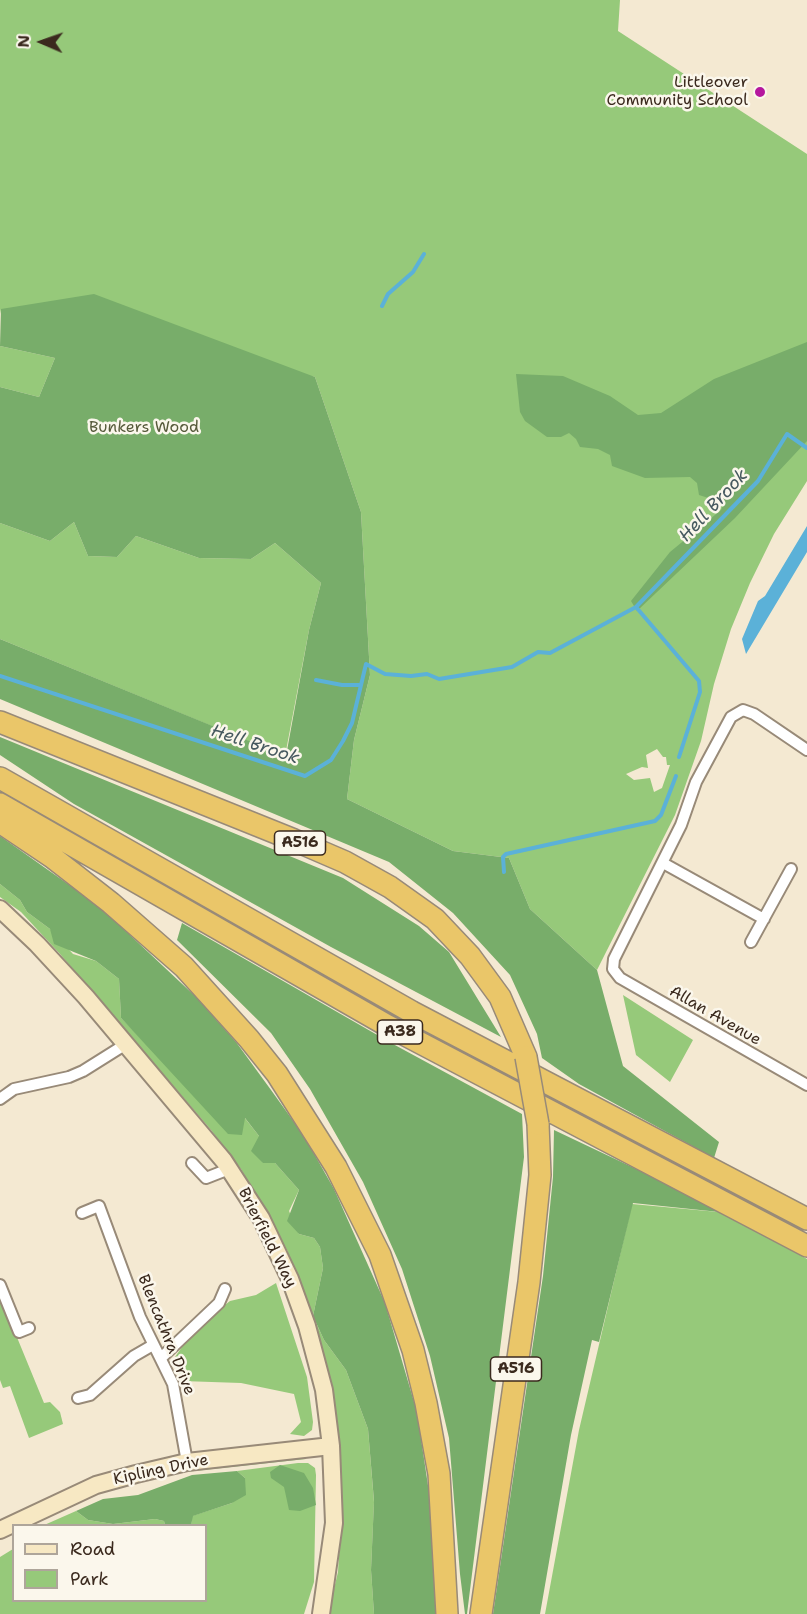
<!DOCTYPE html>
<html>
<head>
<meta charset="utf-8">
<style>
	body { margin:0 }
	#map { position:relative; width:807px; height:1614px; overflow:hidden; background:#f4e9d2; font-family:"Shantell Sans",sans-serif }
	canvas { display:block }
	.legend { position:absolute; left:12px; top:1524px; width:195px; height:78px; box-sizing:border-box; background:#fbf7ec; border:2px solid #aea59a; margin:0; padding:8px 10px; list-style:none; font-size:18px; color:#3b2a1e }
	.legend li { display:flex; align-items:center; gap:12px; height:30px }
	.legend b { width:30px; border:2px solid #aea59a }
	.north { position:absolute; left:12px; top:12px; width:60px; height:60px; -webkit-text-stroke:4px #fbf7ec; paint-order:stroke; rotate:272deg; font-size:16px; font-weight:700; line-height:24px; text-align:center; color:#3b2a1e }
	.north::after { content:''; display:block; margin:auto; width:21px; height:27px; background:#3b2a1e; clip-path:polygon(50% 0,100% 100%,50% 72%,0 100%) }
</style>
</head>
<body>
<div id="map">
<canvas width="807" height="1614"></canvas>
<ul class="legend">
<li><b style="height:8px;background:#f7e8c3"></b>Road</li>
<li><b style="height:16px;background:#96c97a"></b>Park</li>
</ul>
<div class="north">N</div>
</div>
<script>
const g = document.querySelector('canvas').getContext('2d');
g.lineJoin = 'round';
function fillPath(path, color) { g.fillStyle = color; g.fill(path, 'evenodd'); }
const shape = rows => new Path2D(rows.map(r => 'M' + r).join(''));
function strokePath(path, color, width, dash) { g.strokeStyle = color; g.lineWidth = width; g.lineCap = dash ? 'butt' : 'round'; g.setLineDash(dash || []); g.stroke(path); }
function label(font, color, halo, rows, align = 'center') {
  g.font = font + ' "Shantell Sans",sans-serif'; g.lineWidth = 5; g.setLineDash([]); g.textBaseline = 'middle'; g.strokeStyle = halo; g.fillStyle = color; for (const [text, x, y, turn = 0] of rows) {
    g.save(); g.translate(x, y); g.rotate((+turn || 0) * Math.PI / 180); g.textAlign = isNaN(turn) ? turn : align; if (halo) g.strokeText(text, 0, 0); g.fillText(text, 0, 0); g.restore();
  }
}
const green = shape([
	[0,0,620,0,618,31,807,154,807,481,774,534,750,583,731,629,714,684,701,741,675,815,597,970,530,909,509,858,453,851,347,799,354,740,370,675,361,512,315,377,1,309,0,314],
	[657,749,663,757,666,757,667,765,670,765,662,788,654,792,650,778,634,780,626,774,642,767,648,768,646,755],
	[0,346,55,358,39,397,0,387],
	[74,522,88,556,117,557,136,536,199,558,251,559,275,543,321,583,309,630,285,756,0,639,0,523,50,541],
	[0,884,20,900,27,912,50,929,73,954,96,961,119,979,121,1018,192,1091,244,1117,259,1136,263,1163,275,1163,299,1190,289,1211,299,1234,314,1238,320,1247,323,1268,313,1316,324,1340,346,1370,368,1429,374,1502,371,1570,374,1614,328,1614,338,1572,342,1506,339,1441,329,1374,313,1316,287,1250,241,1169,211,1130,60,954,21,912,0,897],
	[623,995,693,1040,670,1082,636,1055],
	[632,1204,729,1213,807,1259,807,1614,545,1614,579,1430],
	[276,1283,307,1377,313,1422,312,1430,304,1436,290,1434,301,1422,294,1394,241,1383,182,1381,177,1369,175,1357,191,1334,221,1308,230,1301,256,1295],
	[0,1296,44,1403,50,1402,60,1412,63,1424,29,1438,10,1386,3,1388,0,1380],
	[306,1457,306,1459,185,1472,192,1469],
	[298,1463,308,1463,315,1468,316,1475,314,1582,304,1614,0,1614,0,1557,13,1549,14,1600,206,1600,206,1526,191,1525,192,1516,232,1503,245,1478,237,1471],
	[76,1511,88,1520,113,1524,155,1519,164,1521,165,1525,42,1526]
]);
const forest = shape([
	[94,294,315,377,361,512,370,675,354,740,347,799,453,851,509,858,530,909,597,970,623,1066,719,1142,714,1158,579,1084,542,1058,537,1034,510,975,453,913,389,862,0,699,0,639,286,756,309,630,321,583,275,543,251,559,199,558,136,536,117,557,88,556,74,522,50,541,0,523,0,387,39,397,55,358,0,346,1,309],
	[807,342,807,441,735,518,637,611,631,601,670,552,721,510,724,503,699,495,697,483,690,477,645,478,612,466,610,455,598,449,580,447,576,439,569,433,561,437,547,437,525,421,520,412,516,374,563,376,610,396,638,415,661,413,714,379],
	[0,737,343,878,419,926,449,952,501,1037,331,947,74,804,0,755],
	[0,836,99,906,196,997,236,1042,271,1090,304,1136,334,1189,385,1303,417,1412,430,1499,436,1614,374,1614,371,1570,374,1501,368,1429,346,1370,324,1340,313,1316,323,1268,320,1247,314,1238,299,1234,287,1221,299,1190,275,1163,263,1163,251,1151,259,1136,245,1118,242,1135,228,1134,121,1018,119,979,96,961,54,944,50,929,27,912,20,900,0,884],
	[182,923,393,1044,522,1114,524,1157,467,1614,465,1614,460,1574,449,1438,430,1356,402,1269,363,1182,310,1089,271,1033,177,940],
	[554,1130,729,1213,633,1203,599,1342,592,1340,571,1435,540,1614,493,1614,543,1276,553,1177],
	[280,1465,304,1473,313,1488,316,1505,300,1511,289,1510,284,1487,271,1478,270,1472],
	[237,1471,245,1478,246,1495,232,1503,193,1516,191,1525,165,1525,164,1521,155,1519,113,1524,88,1520,76,1511,103,1499,138,1495,192,1475]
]);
const water = shape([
	[807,526,807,552,746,654,742,639,758,601,765,596]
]);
const stream = shape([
	[382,306,388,294,413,272,424,254],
	[636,607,758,481,787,434,807,448],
	[0,676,305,776,331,760,343,741,352,723,366,664,385,674,411,676,427,674,439,679,512,667,538,652,550,653,636,607,699,681,700,692,679,757],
	[316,680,342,685,360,685],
	[504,872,503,857,506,854,655,821,661,815,676,776]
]);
const street = shape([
	[807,750,754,714,743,710,731,717,696,782,681,825,614,959,613,969,620,978,807,1085],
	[663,863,764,919],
	[751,942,791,869],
	[0,1099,14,1089,69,1077,83,1071,126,1044],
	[192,1163,206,1178,229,1169],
	[82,1213,99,1206,140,1317,173,1384,187,1462],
	[0,1285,19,1332,29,1328],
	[162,1357,219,1303,225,1289],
	[78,1398,90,1395,134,1356,153,1345]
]);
const secondary = shape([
	[0,909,37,944,86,997,224,1161,261,1218,290,1279,307,1326,324,1390,331,1446,334,1523,321,1614],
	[0,1530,96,1485,136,1474,187,1462,331,1446]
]);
const highway = shape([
	[0,722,294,840,345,862,390,887,435,919,470,956,500,997,526,1057],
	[0,778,412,1012,807,1219],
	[0,804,388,1026,807,1246],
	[0,822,52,857,111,903,184,967,249,1039,277,1074,336,1167,380,1255,413,1350,426,1403,439,1474,447,1614],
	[481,1614,529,1282,540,1175,538,1124]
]);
const highwayBridge = shape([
	[526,1057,538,1124]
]);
const markers = [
	[760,92,6,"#b5179e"]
];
const shields = [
	[300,843,51],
	[400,1032,45],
	[516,1369,51]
];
const shieldNames = [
	["A516",300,843],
	["A38",400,1032],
	["A516",516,1369]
];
const poiNames = [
	["Littleover",748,83],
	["Community School",748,101]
];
const parkNames = [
	["Bunkers Wood",144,428]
];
const streetNames = [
	["Allan Avenue",715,1016,30],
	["Brierfield Way",267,1238,63],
	["Blencathra Drive",166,1335,68],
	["Kipling Drive",161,1470,-12]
];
const waterNames = [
	["Hell Brook",714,506,-47],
	["Hell Brook",255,745,18]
];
fillPath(green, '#96c97a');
fillPath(forest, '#78ad6a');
fillPath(water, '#5bb1d8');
strokePath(stream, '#5bb1d8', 4);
strokePath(street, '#988a78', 14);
strokePath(secondary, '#988a78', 20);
strokePath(highway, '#988a78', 24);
strokePath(street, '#fff', 10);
strokePath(secondary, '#f7e8c3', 16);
strokePath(highway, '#eac669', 21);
strokePath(highwayBridge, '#988a78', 24, []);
strokePath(highwayBridge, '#eac669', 21);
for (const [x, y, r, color] of markers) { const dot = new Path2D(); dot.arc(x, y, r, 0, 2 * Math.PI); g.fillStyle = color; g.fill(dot); strokePath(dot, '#fbf7ec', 2); }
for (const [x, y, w] of shields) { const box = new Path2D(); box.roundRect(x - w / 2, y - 12, w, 24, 4.5); g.fillStyle = '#fbf7ec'; g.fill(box); strokePath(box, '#3b2a1e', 1.5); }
label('bold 15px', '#3b2a1e', null, shieldNames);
label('16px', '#3b2a1e', '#fbf7ec', poiNames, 'right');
label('16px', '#565a3a', '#fbf7ec', parkNames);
label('16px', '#3b2a1e', '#fbf7ec', streetNames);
label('italic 18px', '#46595f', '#fbf7ec', waterNames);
</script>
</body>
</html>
